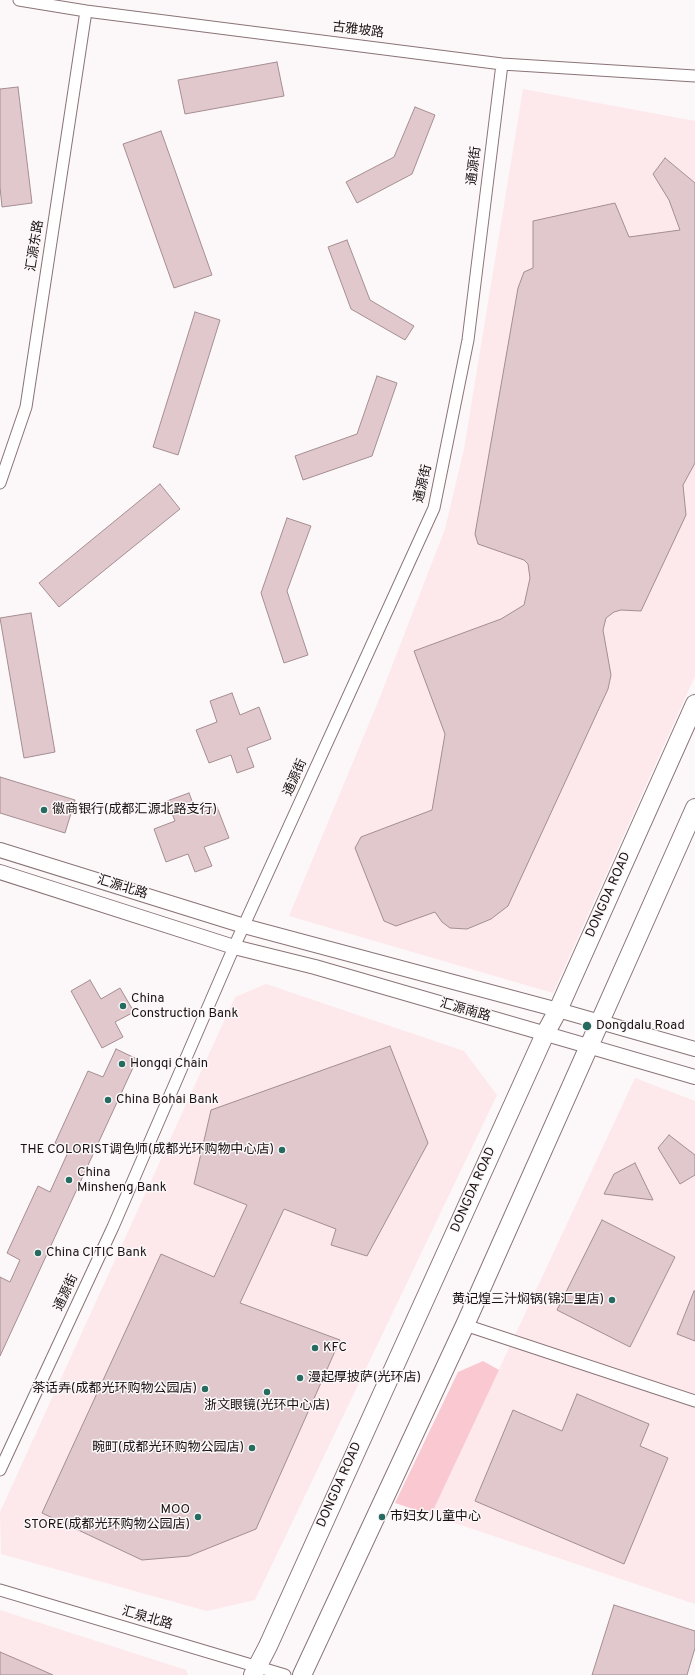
<!DOCTYPE html>
<html>
<head>
<meta charset="utf-8">
<style>
	body { margin:0 }
	canvas { display:block; background:#fcf7f8 }
</style>
</head>
<body>
<canvas width="695" height="1675"></canvas>
<script>
const g = document.querySelector('canvas').getContext('2d');
g.lineJoin = 'round';
function fillPath(path, color) { g.fillStyle = color; g.fill(path, 'evenodd'); }
const shape = rows => new Path2D(rows.map(r => 'M' + r).join(''));
function strokePath(path, color, width, dash) { g.strokeStyle = color; g.lineWidth = width; g.lineCap = dash ? 'butt' : 'round'; g.setLineDash(dash || []); g.stroke(path); }
function label(font, color, halo, rows, align = 'center') {
  g.font = font + ' Overpass,"Noto Sans SC",sans-serif'; g.lineWidth = 3; g.setLineDash([]); g.textBaseline = 'middle'; g.strokeStyle = halo; g.fillStyle = color; for (const [text, x, y, turn = 0] of rows) {
    g.save(); g.translate(x, y); g.rotate((+turn || 0) * Math.PI / 180); g.textAlign = isNaN(turn) ? turn : align; if (halo) g.strokeText(text, 0, 0); g.fillText(text, 0, 0); g.restore();
  }
}
const built = shape([
	[523,89,695,121,695,676,553,993,289,916,380,697,445,529,464,449],
	[266,984,464,1051,497,1095,255,1600,207,1611,1,1554,0,1512,235,997],
	[635,1078,695,1101,695,1604,431,1515],
	[0,1610,186,1670,188,1675,0,1675]
]);
const green = shape([
	[483,1361,499,1370,431,1515,395,1503,458,1372]
]);
const building = shape([
	[277,62,284,96,185,114,178,80,277,62],
	[18,87,32,203,2,207,0,187,0,89,18,87],
	[415,107,435,115,412,174,357,203,346,182,394,157,415,107],
	[161,131,212,275,174,288,123,144,161,131],
	[665,158,695,183,695,463,683,485,686,515,641,611,621,610,614,612,606,618,603,630,611,675,608,689,508,906,491,919,467,929,450,928,442,922,435,912,396,926,384,921,355,848,361,837,432,810,445,734,414,651,501,619,524,605,530,578,528,564,524,560,478,544,475,534,518,288,524,272,533,268,533,221,615,203,629,237,680,230,669,200,653,174,665,158],
	[347,240,370,300,414,326,405,340,351,309,328,247,347,240],
	[195,312,220,320,178,455,153,447,195,312],
	[377,376,397,383,372,456,303,480,295,456,357,434,377,376],
	[160,484,180,509,59,607,39,583,160,484],
	[287,518,311,526,287,591,308,655,284,663,261,593,287,518],
	[31,613,55,752,24,758,0,618,31,613],
	[232,693,240,715,259,707,271,739,247,748,254,767,237,773,231,755,209,763,196,730,217,722,210,701,232,693],
	[0,777,75,800,65,833,0,813,0,777],
	[189,793,197,814,217,807,229,838,204,847,212,866,195,872,188,854,166,862,154,829,175,821,167,801,189,793],
	[90,980,101,999,120,988,134,1012,115,1022,123,1037,102,1048,71,991,90,980],
	[390,1046,428,1143,367,1256,331,1245,336,1229,284,1209,240,1303,340,1340,256,1529,189,1556,142,1560,42,1513,161,1254,214,1277,247,1205,194,1184,211,1110,390,1046],
	[116,1049,137,1059,0,1356,0,1277,10,1282,20,1260,7,1253,38,1186,50,1192,69,1150,55,1143,88,1071,103,1077,116,1049],
	[669,1135,695,1155,695,1175,680,1184,658,1148,669,1135],
	[635,1163,653,1200,604,1194,614,1174,635,1163],
	[602,1220,675,1257,630,1347,557,1310,602,1220],
	[694,1291,695,1291,695,1341,677,1334,694,1291],
	[577,1394,649,1424,640,1446,668,1458,624,1564,475,1501,513,1410,562,1431,577,1394],
	[614,1605,695,1631,695,1648,687,1675,592,1675,614,1605],
	[0,1652,28,1664,53,1675,0,1675,0,1652]
]);
const minor = shape([
	[19,0,86,11,502,64,695,76],
	[0,483,26,407,86,11],
	[465,1325,695,1401],
	[0,1470,113,1227,234,947,434,508,468,340,502,64],
	[0,1590,285,1675]
]);
const tertiary = shape([
	[0,850,244,926,558,1010,695,1049],
	[0,872,234,947,315,967,695,1077]
]);
const primary = shape([
	[253,1675,268,1646,545,1034,558,1010,695,704],
	[302,1675,465,1325,695,808]
]);
const markers = [
	[44,810,4,"#266b5f"],
	[123,1006,4,"#266b5f"],
	[587,1026,5,"#266b5f"],
	[122,1064,4,"#266b5f"],
	[108,1100,4,"#266b5f"],
	[282,1150,4,"#266b5f"],
	[69,1180,4,"#266b5f"],
	[38,1253,4,"#266b5f"],
	[612,1300,4,"#266b5f"],
	[315,1348,4,"#266b5f"],
	[300,1378,4,"#266b5f"],
	[205,1389,4,"#266b5f"],
	[267,1392,4,"#266b5f"],
	[252,1448,4,"#266b5f"],
	[198,1517,4,"#266b5f"],
	[382,1517,4,"#266b5f"]
];
const streetNames = [
	["古雅坡路",358,31,7],
	["通源街",475,166,-83],
	["汇源东路",36,246,-81],
	["通源街",424,484,-77],
	["通源街",296,778,-66],
	["汇源北路",122,888,17],
	["DONGDA ROAD",609,895,-66],
	["汇源南路",465,1011,16],
	["DONGDA ROAD",474,1190,-66],
	["通源街",67,1293,-65],
	["DONGDA ROAD",340,1485,-66],
	["汇泉北路",147,1619,16]
];
const poiNames = [
	["徽商银行(成都汇源北路支行)",52,810],
	["China",131,999],
	["Construction Bank",131,1014],
	["Dongdalu Road",596,1026],
	["Hongqi Chain",130,1064],
	["China Bohai Bank",116,1100],
	["THE COLORIST调色师(成都光环购物中心店)",274,1150,"right"],
	["China",77,1173],
	["Minsheng Bank",77,1188],
	["China CITIC Bank",46,1253],
	["黄记煌三汁焖锅(锦汇里店)",604,1300,"right"],
	["KFC",323,1348],
	["漫起·厚披萨(光环店)",308,1378],
	["茶话弄(成都光环购物公园店)",197,1389,"right"],
	["浙文眼镜(光环中心店)",267,1406,"center"],
	["畹町(成都光环购物公园店)",244,1448,"right"],
	["MOO",190,1510,"right"],
	["STORE(成都光环购物公园店)",190,1525,"right"],
	["市妇女儿童中心",390,1517]
];
fillPath(built, '#fde9ec');
fillPath(green, '#fac8d0');
fillPath(building, '#e0c8cc');
strokePath(building, '#a58e92', 1);
strokePath(minor, '#8a7477', 13);
strokePath(tertiary, '#8a7477', 16);
strokePath(primary, '#8a7477', 20);
strokePath(minor, '#fff', 11);
strokePath(tertiary, '#fff', 14);
strokePath(primary, '#fff', 18);
for (const [x, y, r, color] of markers) { const dot = new Path2D(); dot.arc(x, y, r, 0, 2 * Math.PI); g.fillStyle = color; g.fill(dot); strokePath(dot, '#fcf7f8', 1.5); }
label('13px', '#181012', '#fcf7f8', streetNames);
label('13px', '#181012', '#fcf7f8', poiNames, 'left');
</script>
</body>
</html>
